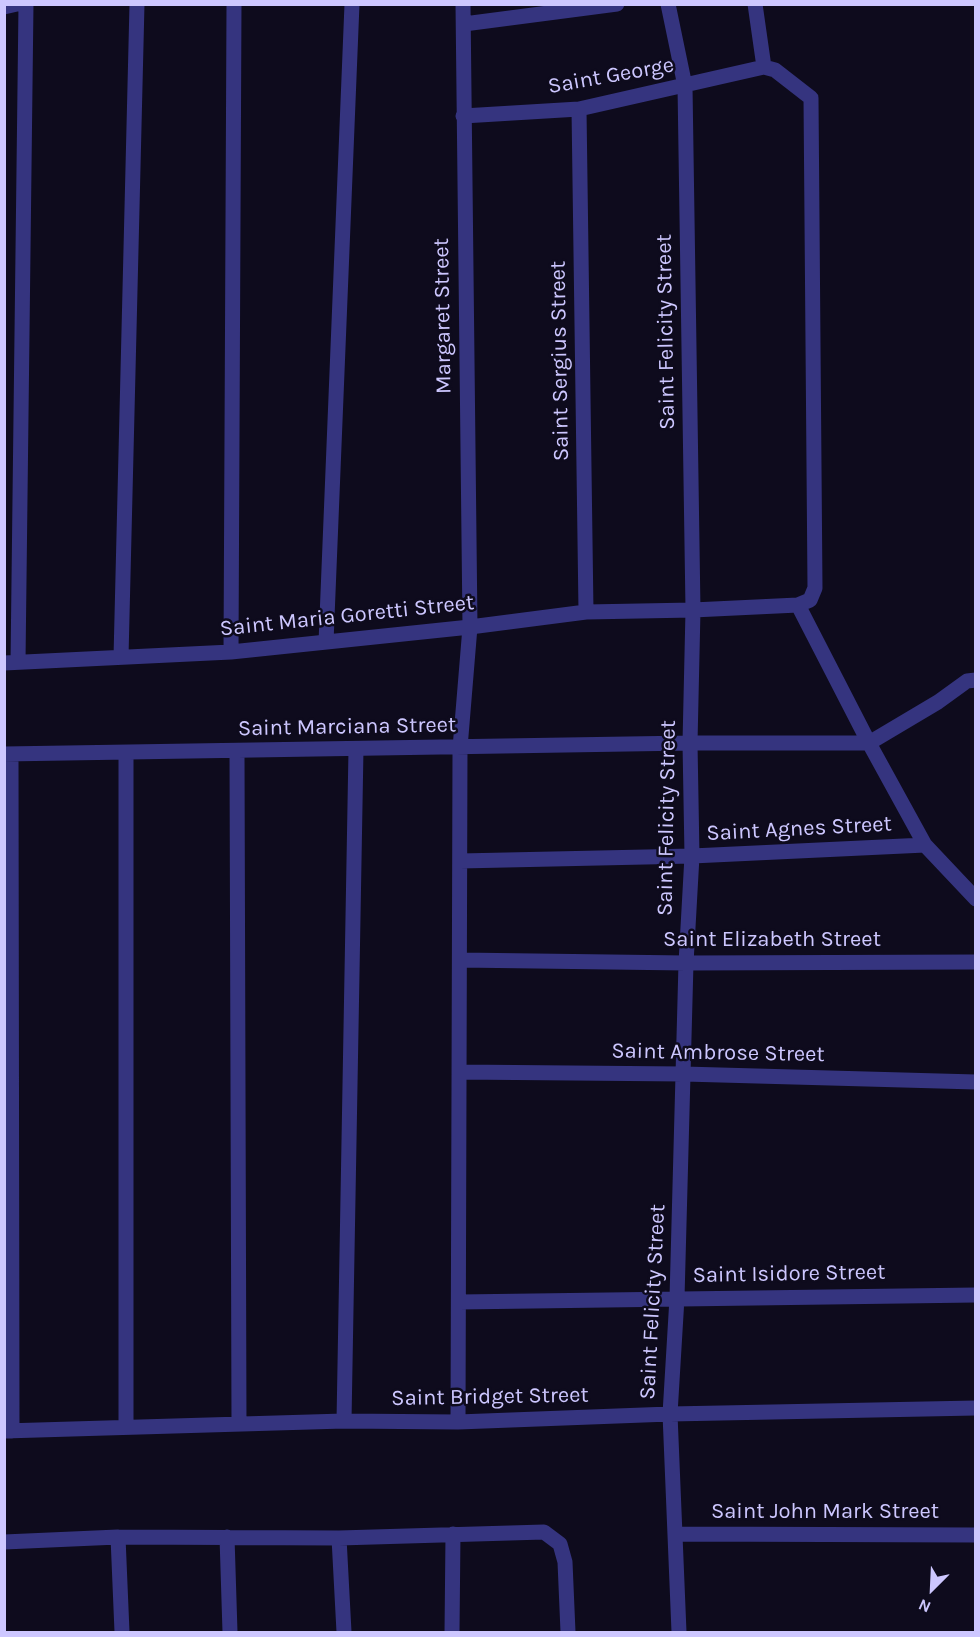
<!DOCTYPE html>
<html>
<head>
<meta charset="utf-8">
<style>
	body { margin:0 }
	#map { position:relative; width:980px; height:1637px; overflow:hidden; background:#0e0b1d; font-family:Karla,sans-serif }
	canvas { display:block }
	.frame { position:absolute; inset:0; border:6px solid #cdc7ff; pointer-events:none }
	.north { position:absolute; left:902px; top:1559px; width:60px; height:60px; -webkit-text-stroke:4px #0e0b1d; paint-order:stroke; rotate:204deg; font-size:16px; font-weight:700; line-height:24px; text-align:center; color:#cdc7ff }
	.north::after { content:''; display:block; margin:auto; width:21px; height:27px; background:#cdc7ff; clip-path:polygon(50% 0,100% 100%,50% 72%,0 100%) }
</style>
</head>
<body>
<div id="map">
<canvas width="980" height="1637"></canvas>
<div class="frame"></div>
<div class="north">N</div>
</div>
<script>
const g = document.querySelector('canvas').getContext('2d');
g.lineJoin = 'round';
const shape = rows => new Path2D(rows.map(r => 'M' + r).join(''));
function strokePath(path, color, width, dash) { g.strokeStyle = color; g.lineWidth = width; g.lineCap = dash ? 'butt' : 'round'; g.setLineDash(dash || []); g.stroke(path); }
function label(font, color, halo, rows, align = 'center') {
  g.font = font + ' Karla,sans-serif'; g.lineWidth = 5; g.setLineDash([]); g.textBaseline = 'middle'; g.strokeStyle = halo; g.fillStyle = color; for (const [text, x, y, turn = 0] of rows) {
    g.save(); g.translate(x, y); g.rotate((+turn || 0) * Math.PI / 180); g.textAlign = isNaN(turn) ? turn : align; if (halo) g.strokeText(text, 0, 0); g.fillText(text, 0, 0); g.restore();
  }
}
const minor = shape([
	[668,4,685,86,693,610,690,743,692,856,686,963,677,1298,670,1414,679,1632],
	[755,4,764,67],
	[4,7,17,4],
	[464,24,617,4],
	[579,109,586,612],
	[463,116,579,109,764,67],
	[798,605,869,743,925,845,976,899],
	[326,642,352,4],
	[231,652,234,4],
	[121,657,137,4],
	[18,662,26,4],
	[4,663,231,652,470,627,586,612,693,610,798,605,810,600,815,588,811,98,775,70,764,67],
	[237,751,239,1424],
	[4,754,690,743,869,743,938,702,967,681,976,680],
	[11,754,12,1431],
	[460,861,692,856,925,845],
	[460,960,686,963,976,962],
	[459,1072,684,1074,976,1082],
	[459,1302,976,1295],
	[344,1421,356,749],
	[458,1422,460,748,470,627,463,4],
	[126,1427,126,753],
	[4,1431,344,1421,458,1422,670,1414,976,1408],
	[675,1534,976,1535],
	[118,1537,122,1632],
	[227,1537,230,1632],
	[339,1538,344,1632],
	[4,1542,118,1537,339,1538,544,1532,560,1544,565,1562,568,1632],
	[452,1632,453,1534]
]);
const streetNames = [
	["Saint George",611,76,-10],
	["Margaret Street",443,316,-91],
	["Saint Felicity Street",666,332,-91],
	["Saint Sergius Street",560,361,-91],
	["Saint Maria Goretti Street",347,616,-6],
	["Saint Marciana Street",347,727,-1],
	["Saint Felicity Street",667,818,-89],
	["Saint Agnes Street",799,829,-3],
	["Saint Elizabeth Street",772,940],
	["Saint Ambrose Street",718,1053,1],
	["Saint Isidore Street",789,1274,-1],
	["Saint Felicity Street",653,1302,-87],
	["Saint Bridget Street",490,1397,-1],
	["Saint John Mark Street",825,1512]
];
strokePath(minor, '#35347f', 15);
label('22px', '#cdc7ff', '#0e0b1d', streetNames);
</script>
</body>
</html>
